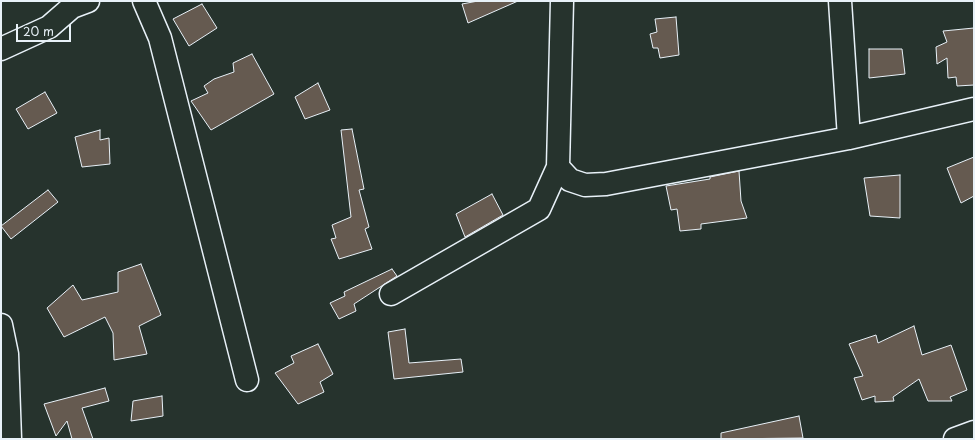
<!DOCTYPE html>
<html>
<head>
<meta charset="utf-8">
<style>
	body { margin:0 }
	#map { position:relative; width:975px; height:440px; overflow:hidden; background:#26332d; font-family:"Playpen Sans",sans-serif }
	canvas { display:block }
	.frame { position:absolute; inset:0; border:2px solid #e8f1f8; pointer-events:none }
	.scale { position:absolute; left:16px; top:24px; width:55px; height:18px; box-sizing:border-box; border:2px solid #e8f1f8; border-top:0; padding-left:5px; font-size:12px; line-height:14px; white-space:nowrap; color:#e8f1f8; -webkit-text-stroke:3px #26332d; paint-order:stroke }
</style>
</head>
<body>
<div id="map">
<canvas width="975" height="440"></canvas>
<div class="frame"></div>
<div class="scale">20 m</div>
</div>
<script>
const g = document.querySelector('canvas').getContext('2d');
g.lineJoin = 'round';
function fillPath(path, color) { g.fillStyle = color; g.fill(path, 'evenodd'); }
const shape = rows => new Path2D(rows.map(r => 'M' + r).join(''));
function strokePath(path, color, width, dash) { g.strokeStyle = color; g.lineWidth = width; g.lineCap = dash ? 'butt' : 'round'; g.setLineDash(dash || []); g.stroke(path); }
const building = shape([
	[478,1,518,1,468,23,462,4,478,1],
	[202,4,217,28,189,46,173,19,202,4],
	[676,17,679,55,660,58,658,48,653,48,650,34,657,32,655,19,676,17],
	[974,28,974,85,957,86,956,77,948,78,947,58,937,64,936,47,947,42,943,31,974,28],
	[869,49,902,49,905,74,869,78,869,49],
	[252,54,274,94,211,130,191,101,208,93,204,86,214,79,234,72,233,63,252,54],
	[318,83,330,110,305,119,295,97,318,83],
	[45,92,57,113,28,129,16,109,45,92],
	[352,129,364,189,359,190,369,227,365,229,372,249,339,259,331,239,336,238,332,225,351,217,341,130,352,129],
	[100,130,100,140,109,138,110,164,82,167,75,137,100,130],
	[974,157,974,196,961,203,947,168,974,157],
	[739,171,741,201,747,218,701,224,701,229,680,231,677,209,671,210,666,186,710,179,710,177,739,171],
	[900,175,900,218,870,216,864,178,900,175],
	[48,190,58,202,11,239,1,226,48,190],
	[492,194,503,215,465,237,456,214,492,194],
	[141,264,161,315,139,326,147,354,114,360,113,333,105,317,64,337,47,308,73,285,82,300,118,292,118,272,141,264],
	[392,269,397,276,354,304,356,311,339,319,330,303,345,296,344,292,392,269],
	[914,326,922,355,951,345,967,390,950,397,952,401,928,401,919,379,893,397,894,401,875,402,875,396,862,400,854,378,863,376,849,344,876,335,878,343,914,326],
	[405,329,409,363,461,359,463,372,394,379,388,332,405,329],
	[318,344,333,374,320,382,324,392,298,404,275,373,294,363,291,356,318,344],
	[105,388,109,401,82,408,93,439,72,439,67,421,56,436,44,404,105,388],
	[162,396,163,416,131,421,133,401,162,396],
	[799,416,803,438,721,439,721,433,799,416]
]);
const minor = shape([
	[144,1,160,38,247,380],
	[840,1,849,138,974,109],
	[1,49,49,27,72,7,88,1],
	[558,167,570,180,585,185,606,184,849,138],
	[391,294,539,209,558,167,562,1],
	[1,325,7,354,10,439],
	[955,439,974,432]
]);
fillPath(building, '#655a50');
strokePath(building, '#e8f1f8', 1);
strokePath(minor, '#e8f1f8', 25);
strokePath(minor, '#26332d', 22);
</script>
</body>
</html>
